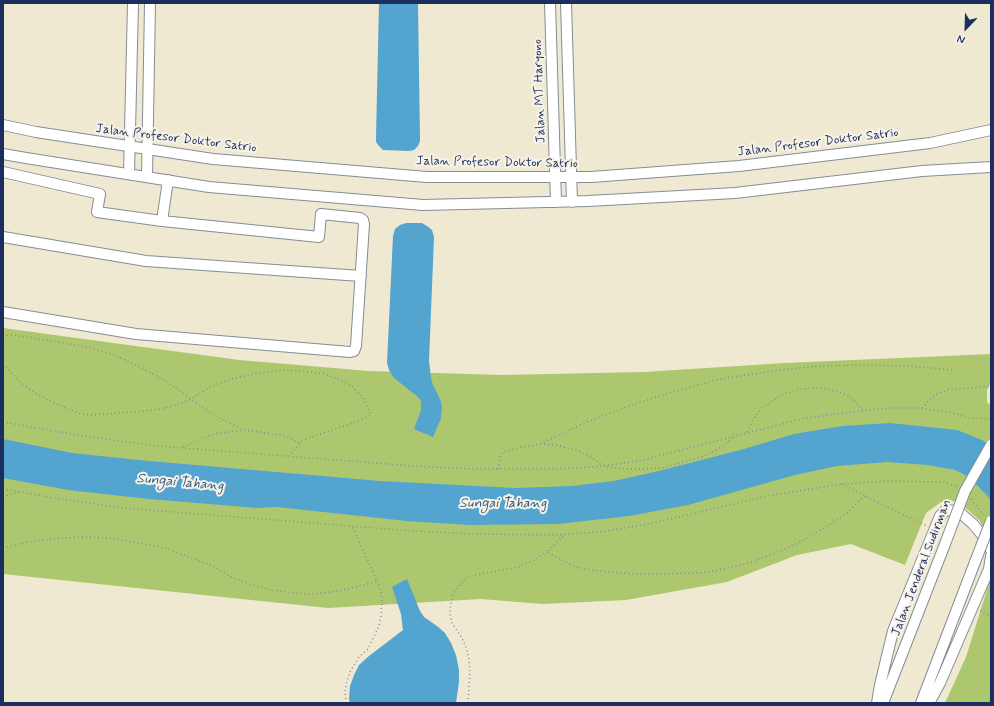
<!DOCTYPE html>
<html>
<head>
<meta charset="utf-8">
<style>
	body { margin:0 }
	#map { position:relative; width:994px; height:706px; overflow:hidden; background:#f0e9d1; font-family:Mynerve,sans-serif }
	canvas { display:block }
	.frame { position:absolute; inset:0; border:4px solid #1b2f5e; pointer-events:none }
	.north { position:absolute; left:946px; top:8px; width:40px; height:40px; -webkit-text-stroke:3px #f7f3e8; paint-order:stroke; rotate:203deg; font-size:11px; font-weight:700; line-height:16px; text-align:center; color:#1b2f5e }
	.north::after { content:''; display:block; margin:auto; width:14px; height:18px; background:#1b2f5e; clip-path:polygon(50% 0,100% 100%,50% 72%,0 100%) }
</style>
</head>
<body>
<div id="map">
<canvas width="994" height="706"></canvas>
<div class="frame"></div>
<div class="north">N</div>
</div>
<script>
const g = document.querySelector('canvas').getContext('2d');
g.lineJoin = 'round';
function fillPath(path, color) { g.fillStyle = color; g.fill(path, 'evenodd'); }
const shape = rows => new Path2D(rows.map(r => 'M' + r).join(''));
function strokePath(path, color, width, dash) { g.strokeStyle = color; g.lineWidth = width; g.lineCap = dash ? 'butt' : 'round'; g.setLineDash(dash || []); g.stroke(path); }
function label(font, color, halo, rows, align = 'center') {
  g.font = font + ' Mynerve,sans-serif'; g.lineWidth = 4; g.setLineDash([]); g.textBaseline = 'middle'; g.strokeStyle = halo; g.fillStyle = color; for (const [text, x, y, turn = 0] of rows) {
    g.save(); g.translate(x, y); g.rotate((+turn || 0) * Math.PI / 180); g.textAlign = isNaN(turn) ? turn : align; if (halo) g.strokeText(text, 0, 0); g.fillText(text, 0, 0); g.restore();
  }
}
const green = shape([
	[3,328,239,360,369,371,502,375,644,372,785,363,991,354,991,382,987,390,987,402,991,406,991,539,979,520,958,501,941,502,926,513,905,565,851,544,797,555,727,582,626,600,542,604,481,599,328,608,3,574],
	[991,577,991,703,945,703,966,657]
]);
const water = shape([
	[379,3,418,3,420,141,418,146,414,150,409,151,383,150,379,146,376,142,376,137],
	[406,223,422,223,427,226,432,230,434,237,429,361,431,378,433,385,440,399,442,406,441,418,433,437,414,429,421,410,421,401,419,398,393,377,389,370,387,363,393,236,395,229,400,225],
	[890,423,957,430,982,440,991,446,991,502,987,495,967,476,955,470,928,465,887,462,837,466,795,475,688,505,629,516,558,524,471,525,407,521,277,507,258,508,149,499,68,490,3,478,3,439,72,453,138,460,380,481,515,488,572,486,614,481,659,471,744,449,794,434,843,426],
	[407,579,420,611,424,617,437,626,445,633,451,643,456,655,459,670,459,682,456,703,350,703,349,699,350,686,354,675,359,665,369,656,403,630,401,614,392,587]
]);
const path = shape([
	[3,336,14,335,64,343,91,348,114,355,138,366,162,379,182,392,203,408,221,419,245,430],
	[3,364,20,382,35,393,54,403,68,409,81,414,92,415,145,411,161,409,179,404,191,399,210,387,231,379,258,373,284,370,303,371,325,374,340,380,352,386,363,398,371,415,361,420,303,440,289,456],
	[922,408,929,400,937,394,948,390,991,386],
	[3,422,83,436,158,446,413,466,472,469,557,469,604,466,643,460,801,419,843,413,890,408,918,408,949,412,971,418,991,419],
	[747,432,754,418,762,408,774,400,786,393,801,389,819,388,836,391,849,396,863,410],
	[540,444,587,422,629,406,669,393,720,379,773,371,817,366,862,365,909,366,953,370],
	[183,447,202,438,219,433,245,430,286,436,300,443],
	[607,467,630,469,645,469,662,468,698,458,713,452,726,444,733,437],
	[498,469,500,457,503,452,522,447,540,444,556,445,576,450,591,457,603,466],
	[842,484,883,505,927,526],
	[3,489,67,500,124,508,413,531,474,534,555,535,600,532,649,524,767,496,842,484,886,481,943,482,956,486],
	[3,497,19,492],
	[971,499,984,515],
	[563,536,547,552,576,567,590,570,618,573,644,574,700,573,724,569,748,563,773,554,798,543,824,528,846,514,865,496],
	[3,548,33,541,62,538,86,537,111,538,165,548,213,566,233,578,253,585,271,590,294,593,311,594,331,592,353,588,377,581,352,526],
	[980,611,991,616],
	[346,703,345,690,347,681,350,672,359,657,368,649,379,626,381,616,382,598,381,591,377,581],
	[468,703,470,672,469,659,466,648,462,638,452,623,450,616,450,609,453,594,457,588,467,578,475,575,519,567,538,558,547,552],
	[990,703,991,701]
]);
const minor = shape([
	[550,3,556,202],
	[566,3,572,202],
	[3,125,36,132,213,159,427,177,591,177,739,166,930,143,991,130],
	[3,154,26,158,209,187,423,205,588,201,735,193,922,171,991,167],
	[3,172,100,194,97,212,162,221,319,237,321,214,360,218,363,220,364,224,356,346,354,351,350,352,136,334,3,312],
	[129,174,133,3],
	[147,177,150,3],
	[162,221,168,180],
	[3,237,146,261,361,276],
	[877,703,880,685,893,631,940,516,946,510,958,511,973,524,987,541,991,550],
	[883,703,945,544],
	[921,703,975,562],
	[929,703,940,683,989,569,991,556]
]);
const minorBridge = shape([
	[945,544,965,491,991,445],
	[975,562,991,521]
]);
const streetNames = [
	["Jalan MT Haryono",540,91,-92],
	["Jalan Profesor Doktor Satrio",176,139,7],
	["Jalan Profesor Doktor Satrio",818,143,-7],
	["Jalan Profesor Doktor Satrio",497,163,1],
	["Jalan Jenderal Sudirman",922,568,-69]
];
const waterNames = [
	["Sungai Tahang",180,483,5],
	["Sungai Tahang",503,504]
];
fillPath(green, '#acc76d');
fillPath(water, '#53a4ce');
strokePath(minor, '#868c98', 12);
strokePath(path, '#868c98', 1.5, [1, 3]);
strokePath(minor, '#fff', 10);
strokePath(minorBridge, '#868c98', 12, []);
strokePath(minorBridge, '#fff', 10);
label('13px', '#1b2f5e', '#f7f3e8', streetNames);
label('italic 14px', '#2f5885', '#f7f3e8', waterNames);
</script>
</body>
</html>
